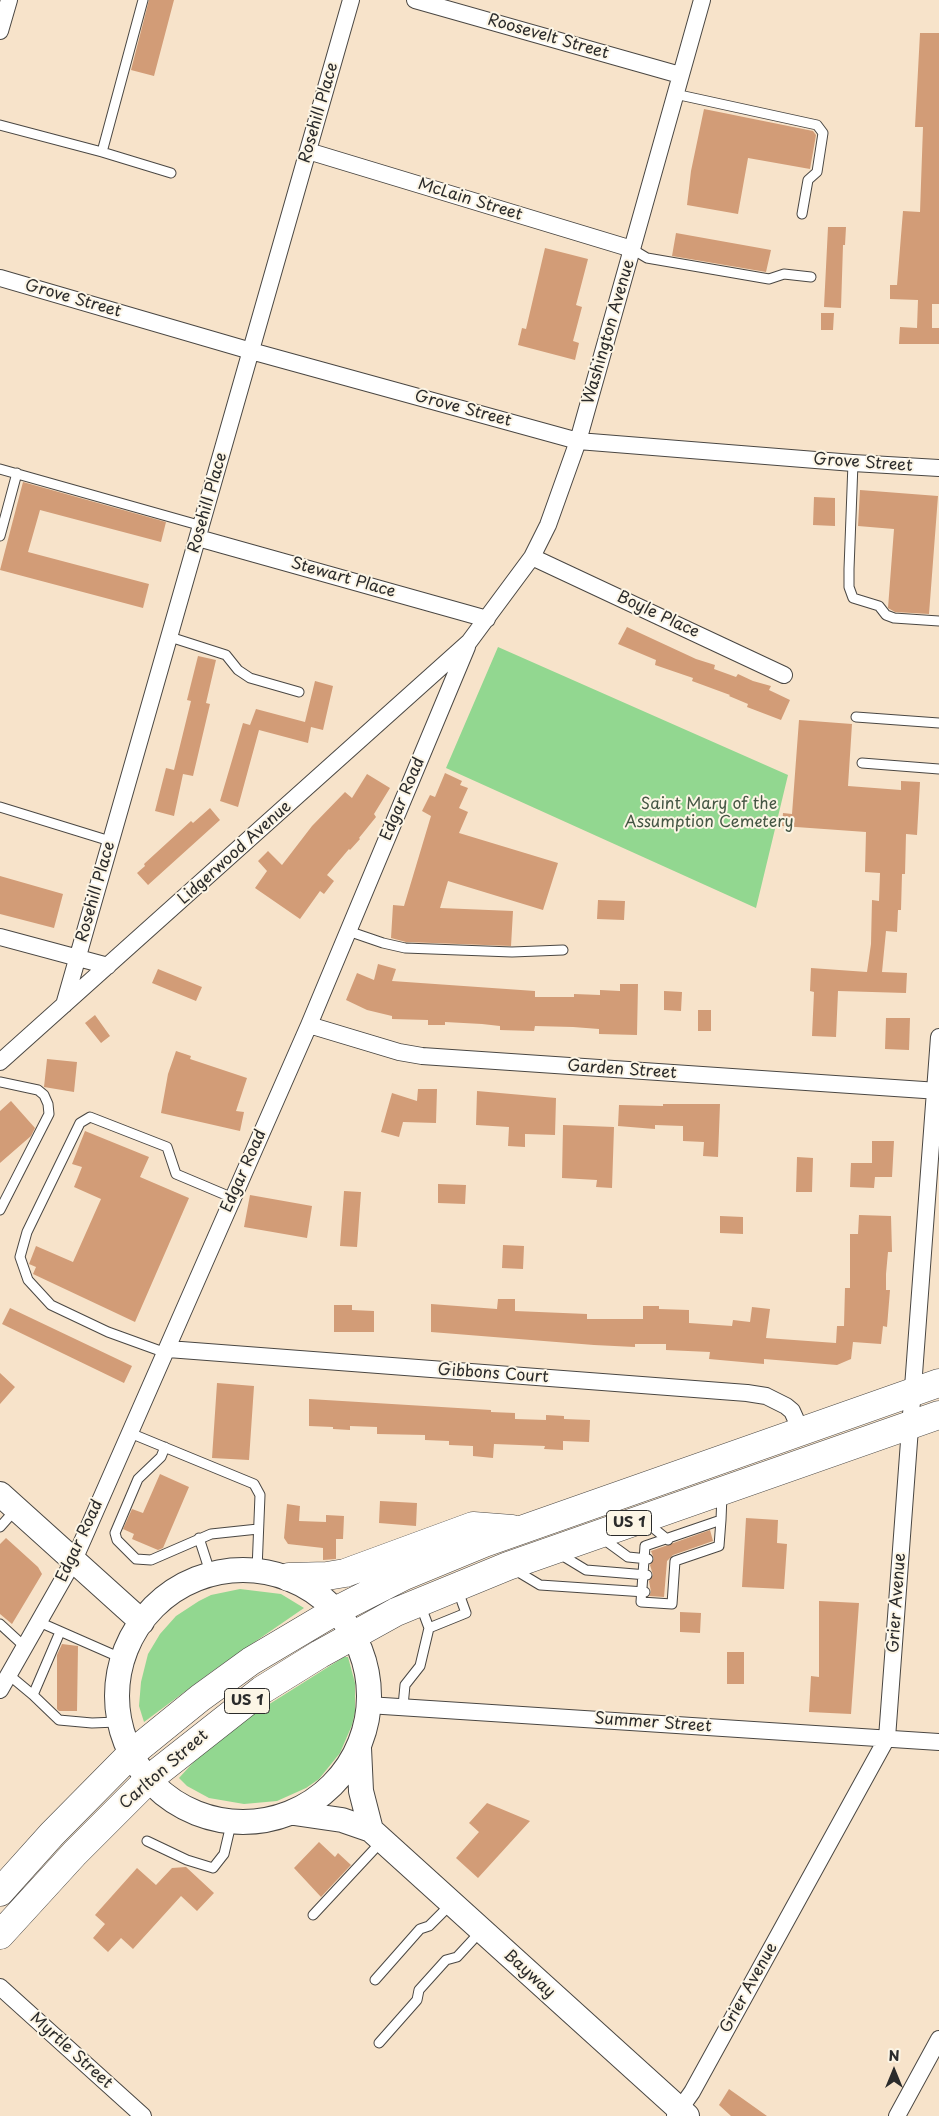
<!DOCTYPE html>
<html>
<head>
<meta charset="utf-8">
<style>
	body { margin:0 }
	#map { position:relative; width:939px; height:2116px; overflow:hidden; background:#f7e3ca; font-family:"Playpen Sans",sans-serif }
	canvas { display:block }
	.north { position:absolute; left:869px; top:2046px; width:50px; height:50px; -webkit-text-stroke:4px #fcf5e5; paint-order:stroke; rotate:0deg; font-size:14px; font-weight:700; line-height:20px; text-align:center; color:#2b2b2b }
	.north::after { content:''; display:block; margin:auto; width:18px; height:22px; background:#2b2b2b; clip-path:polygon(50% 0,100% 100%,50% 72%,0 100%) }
</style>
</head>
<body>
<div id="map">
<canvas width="939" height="2116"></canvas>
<div class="north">N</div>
</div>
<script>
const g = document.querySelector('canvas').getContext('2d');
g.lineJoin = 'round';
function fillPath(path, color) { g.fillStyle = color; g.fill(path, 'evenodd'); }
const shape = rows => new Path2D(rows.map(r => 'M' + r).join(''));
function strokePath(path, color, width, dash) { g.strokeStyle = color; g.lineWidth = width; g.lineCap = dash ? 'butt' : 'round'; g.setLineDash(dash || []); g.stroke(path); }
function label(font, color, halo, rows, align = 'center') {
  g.font = font + ' "Playpen Sans",sans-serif'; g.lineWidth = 4; g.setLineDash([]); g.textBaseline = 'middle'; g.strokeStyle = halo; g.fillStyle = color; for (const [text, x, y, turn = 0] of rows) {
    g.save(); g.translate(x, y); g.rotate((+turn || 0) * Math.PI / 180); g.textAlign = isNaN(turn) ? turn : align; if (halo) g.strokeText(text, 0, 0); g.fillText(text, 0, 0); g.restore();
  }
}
const green = shape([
	[498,647,788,775,756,908,446,768],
	[240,1589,281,1594,304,1608,214,1670,144,1722,139,1706,141,1682,148,1654,160,1634,176,1616,199,1601,211,1595],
	[344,1657,348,1657,355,1683,355,1712,352,1725,340,1753,319,1779,306,1788,277,1801,244,1804,209,1798,187,1786,179,1778,200,1755,252,1715]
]);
const building = shape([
	[149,0,174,0,154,76,131,70],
	[920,33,939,33,939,304,932,304,932,328,939,328,939,344,899,344,900,327,917,328,918,300,890,299,890,285,897,285,903,211,920,212,923,127,915,127],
	[704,109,813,131,816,135,810,169,748,158,738,214,687,205,691,171],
	[828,227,846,227,845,245,843,245,841,308,824,307],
	[676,233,771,250,766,272,672,256],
	[545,248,588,259,576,305,582,307,573,341,579,343,575,360,518,345,522,328,526,329],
	[821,313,834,313,833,330,821,330],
	[23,482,166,522,161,542,40,510,28,552,149,584,143,608,0,570],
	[860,490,938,496,929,614,895,612,888,608,894,529,858,526],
	[814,497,835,498,835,526,813,525],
	[627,627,696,659,715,665,714,669,736,677,738,674,753,681,771,686,769,690,790,700,781,720,747,707,748,704,729,696,730,695,692,681,693,678,655,665,656,660,618,644],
	[198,656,216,660,206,703,210,704,193,776,183,774,174,816,155,811,166,768,174,770,191,701,187,700],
	[315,681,333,686,323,730,311,727,308,743,259,730,238,807,220,801,243,723,250,725,256,709,305,722],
	[799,720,852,724,848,786,901,790,901,781,920,782,917,835,906,834,905,874,902,874,901,910,898,910,897,932,886,931,882,972,907,973,906,993,838,991,836,1037,812,1036,814,992,810,991,811,968,867,972,871,944,872,900,879,901,880,873,865,872,866,832,782,826,783,813,792,814],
	[445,773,462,781,460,785,468,788,459,808,468,812,459,833,558,863,543,910,448,881,440,908,513,911,511,946,406,942,391,938,393,905,404,906,431,816,422,811,430,795,435,797],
	[367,774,390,788,374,814,376,817,359,838,360,839,350,850,349,849,327,875,334,881,324,894,320,891,300,919,255,888,267,871,258,861,268,851,282,865,312,826,345,792,352,798],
	[210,808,220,820,148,885,137,873,145,866,144,864,191,821,193,823],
	[0,876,63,894,54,928,0,914],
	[598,900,625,901,624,920,597,919],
	[378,964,396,969,392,981,535,991,535,997,574,997,574,994,600,995,600,990,620,991,620,984,638,984,637,1035,599,1034,599,1029,573,1027,535,1026,534,1031,500,1030,500,1026,482,1024,445,1022,445,1025,428,1025,428,1020,392,1019,392,1016,367,1010,346,1000,357,973,374,980],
	[158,969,202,987,196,1001,152,983],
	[664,991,682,992,681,1011,664,1010],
	[698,1010,711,1010,711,1031,698,1031],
	[95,1015,110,1036,101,1043,85,1023],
	[886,1018,910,1018,909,1050,885,1049],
	[176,1051,191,1056,190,1059,247,1078,236,1111,244,1112,240,1131,161,1113,168,1074],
	[47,1059,77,1062,74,1092,44,1087],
	[418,1089,437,1089,436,1123,403,1122,399,1137,381,1132,392,1093,417,1101],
	[477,1091,556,1098,555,1135,525,1134,525,1147,508,1146,509,1127,476,1125],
	[11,1101,35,1128,31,1136,0,1163,0,1111],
	[663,1104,720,1104,718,1157,703,1156,704,1142,683,1141,683,1126,655,1125,655,1129,618,1126,619,1105,663,1106],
	[563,1125,614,1127,612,1188,596,1187,597,1180,562,1178],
	[85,1131,149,1157,140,1177,189,1198,135,1322,33,1274,36,1267,29,1264,36,1246,73,1262,101,1199,74,1187,82,1167,72,1164],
	[872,1141,894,1141,892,1177,875,1177,874,1188,850,1187,851,1163,872,1163],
	[797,1157,813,1158,812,1192,796,1192],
	[438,1184,466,1185,465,1204,438,1203],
	[344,1191,361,1192,357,1247,340,1246],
	[250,1195,312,1206,307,1238,244,1227],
	[859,1215,891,1216,892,1252,888,1252,886,1274,886,1290,890,1290,887,1327,883,1326,881,1344,853,1342,851,1359,837,1365,764,1359,764,1364,709,1359,710,1352,666,1350,666,1344,635,1344,635,1347,594,1345,431,1332,431,1304,497,1309,498,1299,515,1299,515,1311,587,1314,587,1319,643,1319,643,1306,659,1306,659,1309,689,1310,689,1323,732,1326,733,1320,750,1322,752,1307,770,1309,766,1338,836,1343,837,1326,844,1326,845,1288,850,1288,850,1234,858,1234],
	[720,1216,743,1217,743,1234,720,1233],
	[503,1245,524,1246,523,1269,502,1268],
	[334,1305,352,1305,352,1310,374,1311,374,1332,334,1332],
	[10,1308,132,1366,124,1383,2,1324],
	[0,1373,15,1387,0,1404],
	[217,1383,254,1386,249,1460,212,1458],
	[309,1399,491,1410,491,1412,515,1413,515,1419,546,1420,546,1415,564,1416,564,1419,590,1420,589,1442,563,1441,563,1450,544,1449,545,1446,494,1444,493,1458,473,1456,473,1446,449,1445,449,1441,425,1440,425,1435,377,1434,377,1427,350,1426,350,1430,333,1429,333,1427,309,1426],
	[160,1474,189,1487,163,1548,158,1550,132,1539,134,1534,123,1529,132,1509,143,1513],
	[380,1501,417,1503,416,1526,379,1523],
	[287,1504,300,1506,299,1521,326,1522,326,1515,344,1516,343,1539,336,1539,336,1559,323,1560,323,1548,288,1544,284,1538],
	[746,1518,778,1520,777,1543,787,1544,784,1589,742,1587],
	[710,1530,713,1541,673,1555,667,1561,664,1597,649,1596,651,1592,649,1581,653,1575,650,1565,654,1559,651,1551],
	[6,1538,38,1567,42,1574,12,1624,0,1614,0,1544],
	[819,1601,859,1603,851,1714,809,1712,811,1676,819,1677],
	[680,1612,701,1613,700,1633,680,1632],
	[62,1644,78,1646,77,1711,59,1711,57,1709,57,1655],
	[727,1652,744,1652,744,1684,727,1684],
	[487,1803,530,1821,478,1878,456,1858,479,1832,469,1823],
	[319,1842,335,1857,338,1853,351,1865,321,1897,294,1868],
	[186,1867,214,1893,197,1911,181,1896,133,1949,121,1938,108,1952,93,1938,105,1924,95,1915,137,1868,156,1885,172,1868],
	[729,2089,767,2116,731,2116,719,2105]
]);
const service = shape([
	[675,94,817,125,823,133,817,172,808,180,802,214],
	[0,125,102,152,143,0],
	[102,152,171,173],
	[632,249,647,258,769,279,784,274,811,277],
	[853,463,849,569,849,587,853,598,879,606,886,615,894,618,939,621],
	[0,469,202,526],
	[0,536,17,473],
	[170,637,226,655,238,670,250,678,299,692],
	[856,717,939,723],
	[862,763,939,769],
	[0,807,110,841],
	[348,931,383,943,405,948,512,952,563,950],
	[0,1082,38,1090,44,1095,48,1104,49,1114,0,1210],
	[166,1353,108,1332,51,1305,28,1280,20,1257,27,1232,80,1123,90,1117,167,1147,176,1174,233,1198],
	[130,1433,254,1484,260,1495,257,1570],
	[165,1447,161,1457,138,1479,115,1533,117,1540,136,1559,151,1560,211,1534,258,1529],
	[721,1520,645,1546,641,1602,672,1604,675,1561,719,1546,721,1520,722,1495],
	[646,1522,668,1540],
	[0,1527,16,1509],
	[199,1538,211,1575],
	[602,1538,628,1557,648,1559],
	[558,1553,586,1570,647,1575],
	[515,1570,540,1585,645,1592],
	[420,1604,429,1628,466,1613,458,1591],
	[39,1622,121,1658],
	[0,1624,25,1647],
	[9,1675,33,1695,60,1632],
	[33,1695,59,1720,92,1723,117,1722],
	[403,1706,405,1685,420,1666,429,1628],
	[147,1841,187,1860,213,1868,224,1854,232,1820],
	[313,1915,381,1842],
	[375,1980,420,1929,429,1926,452,1903],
	[379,2043,417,2000,419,1990,446,1960,457,1957,481,1931]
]);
const minor = shape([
	[415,0,680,75],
	[0,31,9,0],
	[308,151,632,249],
	[0,278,251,351,578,441,853,463,939,468],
	[198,538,487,619],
	[532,557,784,675],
	[0,937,108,966],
	[64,1005,351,0],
	[309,1025,399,1052,422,1056,939,1091],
	[0,1062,469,642,532,557,548,525,578,441,702,0],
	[168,1349,747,1393,766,1396,786,1406,792,1411,801,1431],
	[0,1690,74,1560,309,1025,467,647],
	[368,1705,939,1742],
	[0,1987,143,2116],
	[675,2116,692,2092,887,1738,939,1037],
	[897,2116,939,2039]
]);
const secondary = shape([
	[0,1494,142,1622],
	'117 1696a126 126 0 1 1 252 0a126 126 0 1 1-252 0Z',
	[359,1748,361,1791,371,1830],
	[294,1813,342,1820,371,1830,687,2116]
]);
const trunk = shape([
	[289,1577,327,1576,345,1573,473,1526,512,1529],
	[0,1892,52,1834,131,1754,200,1698,251,1661,337,1610,404,1576,484,1543,939,1383],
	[0,1935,75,1853,149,1779,262,1690,320,1654,396,1612,508,1566,939,1415]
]);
const shields = [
	[629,1523,45],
	[247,1701,45]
];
const shieldNames = [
	["US 1",629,1523],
	["US 1",247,1701]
];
const streetNames = [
	["Roosevelt Street",548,37,16],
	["Rosehill Place",319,113,-74],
	["McLain Street",470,200,17],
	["Grove Street",73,299,16],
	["Washington Avenue",609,332,-74],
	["Grove Street",463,409,15],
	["Grove Street",863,463,4],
	["Rosehill Place",208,503,-74],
	["Stewart Place",343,578,16],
	["Boyle Place",658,615,25],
	["Edgar Road",403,799,-67],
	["Lidgerwood Avenue",235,853,-42],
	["Rosehill Place",96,892,-74],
	["Garden Street",622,1070,4],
	["Edgar Road",244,1171,-66],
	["Gibbons Court",493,1374,4],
	["Edgar Road",80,1541,-65],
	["Grier Avenue",897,1603,-86],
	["Summer Street",653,1723,4],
	["Carlton Street",164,1770,-41],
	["Bayway",529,1974,42],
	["Grier Avenue",749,1988,-61],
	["Myrtle Street",71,2051,42]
];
const parkNames = [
	["Saint Mary of the",709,805],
	["Assumption Cemetery",709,823]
];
fillPath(green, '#92d790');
fillPath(building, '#d29c77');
strokePath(service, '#4a4743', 11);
strokePath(minor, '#4a4743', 18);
strokePath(secondary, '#4a4743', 26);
strokePath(trunk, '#4a4743', 29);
strokePath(service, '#fff', 9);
strokePath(minor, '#fff', 16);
strokePath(secondary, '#fff', 24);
strokePath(trunk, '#fff', 28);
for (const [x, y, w] of shields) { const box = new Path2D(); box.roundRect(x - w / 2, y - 12.5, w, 25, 4); g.fillStyle = '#fcf5e5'; g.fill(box); strokePath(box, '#2b2b2b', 1); }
label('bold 15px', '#2b2b2b', null, shieldNames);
label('16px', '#2b2b2b', '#fcf5e5', streetNames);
label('16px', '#455644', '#fcf5e5', parkNames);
</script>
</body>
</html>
